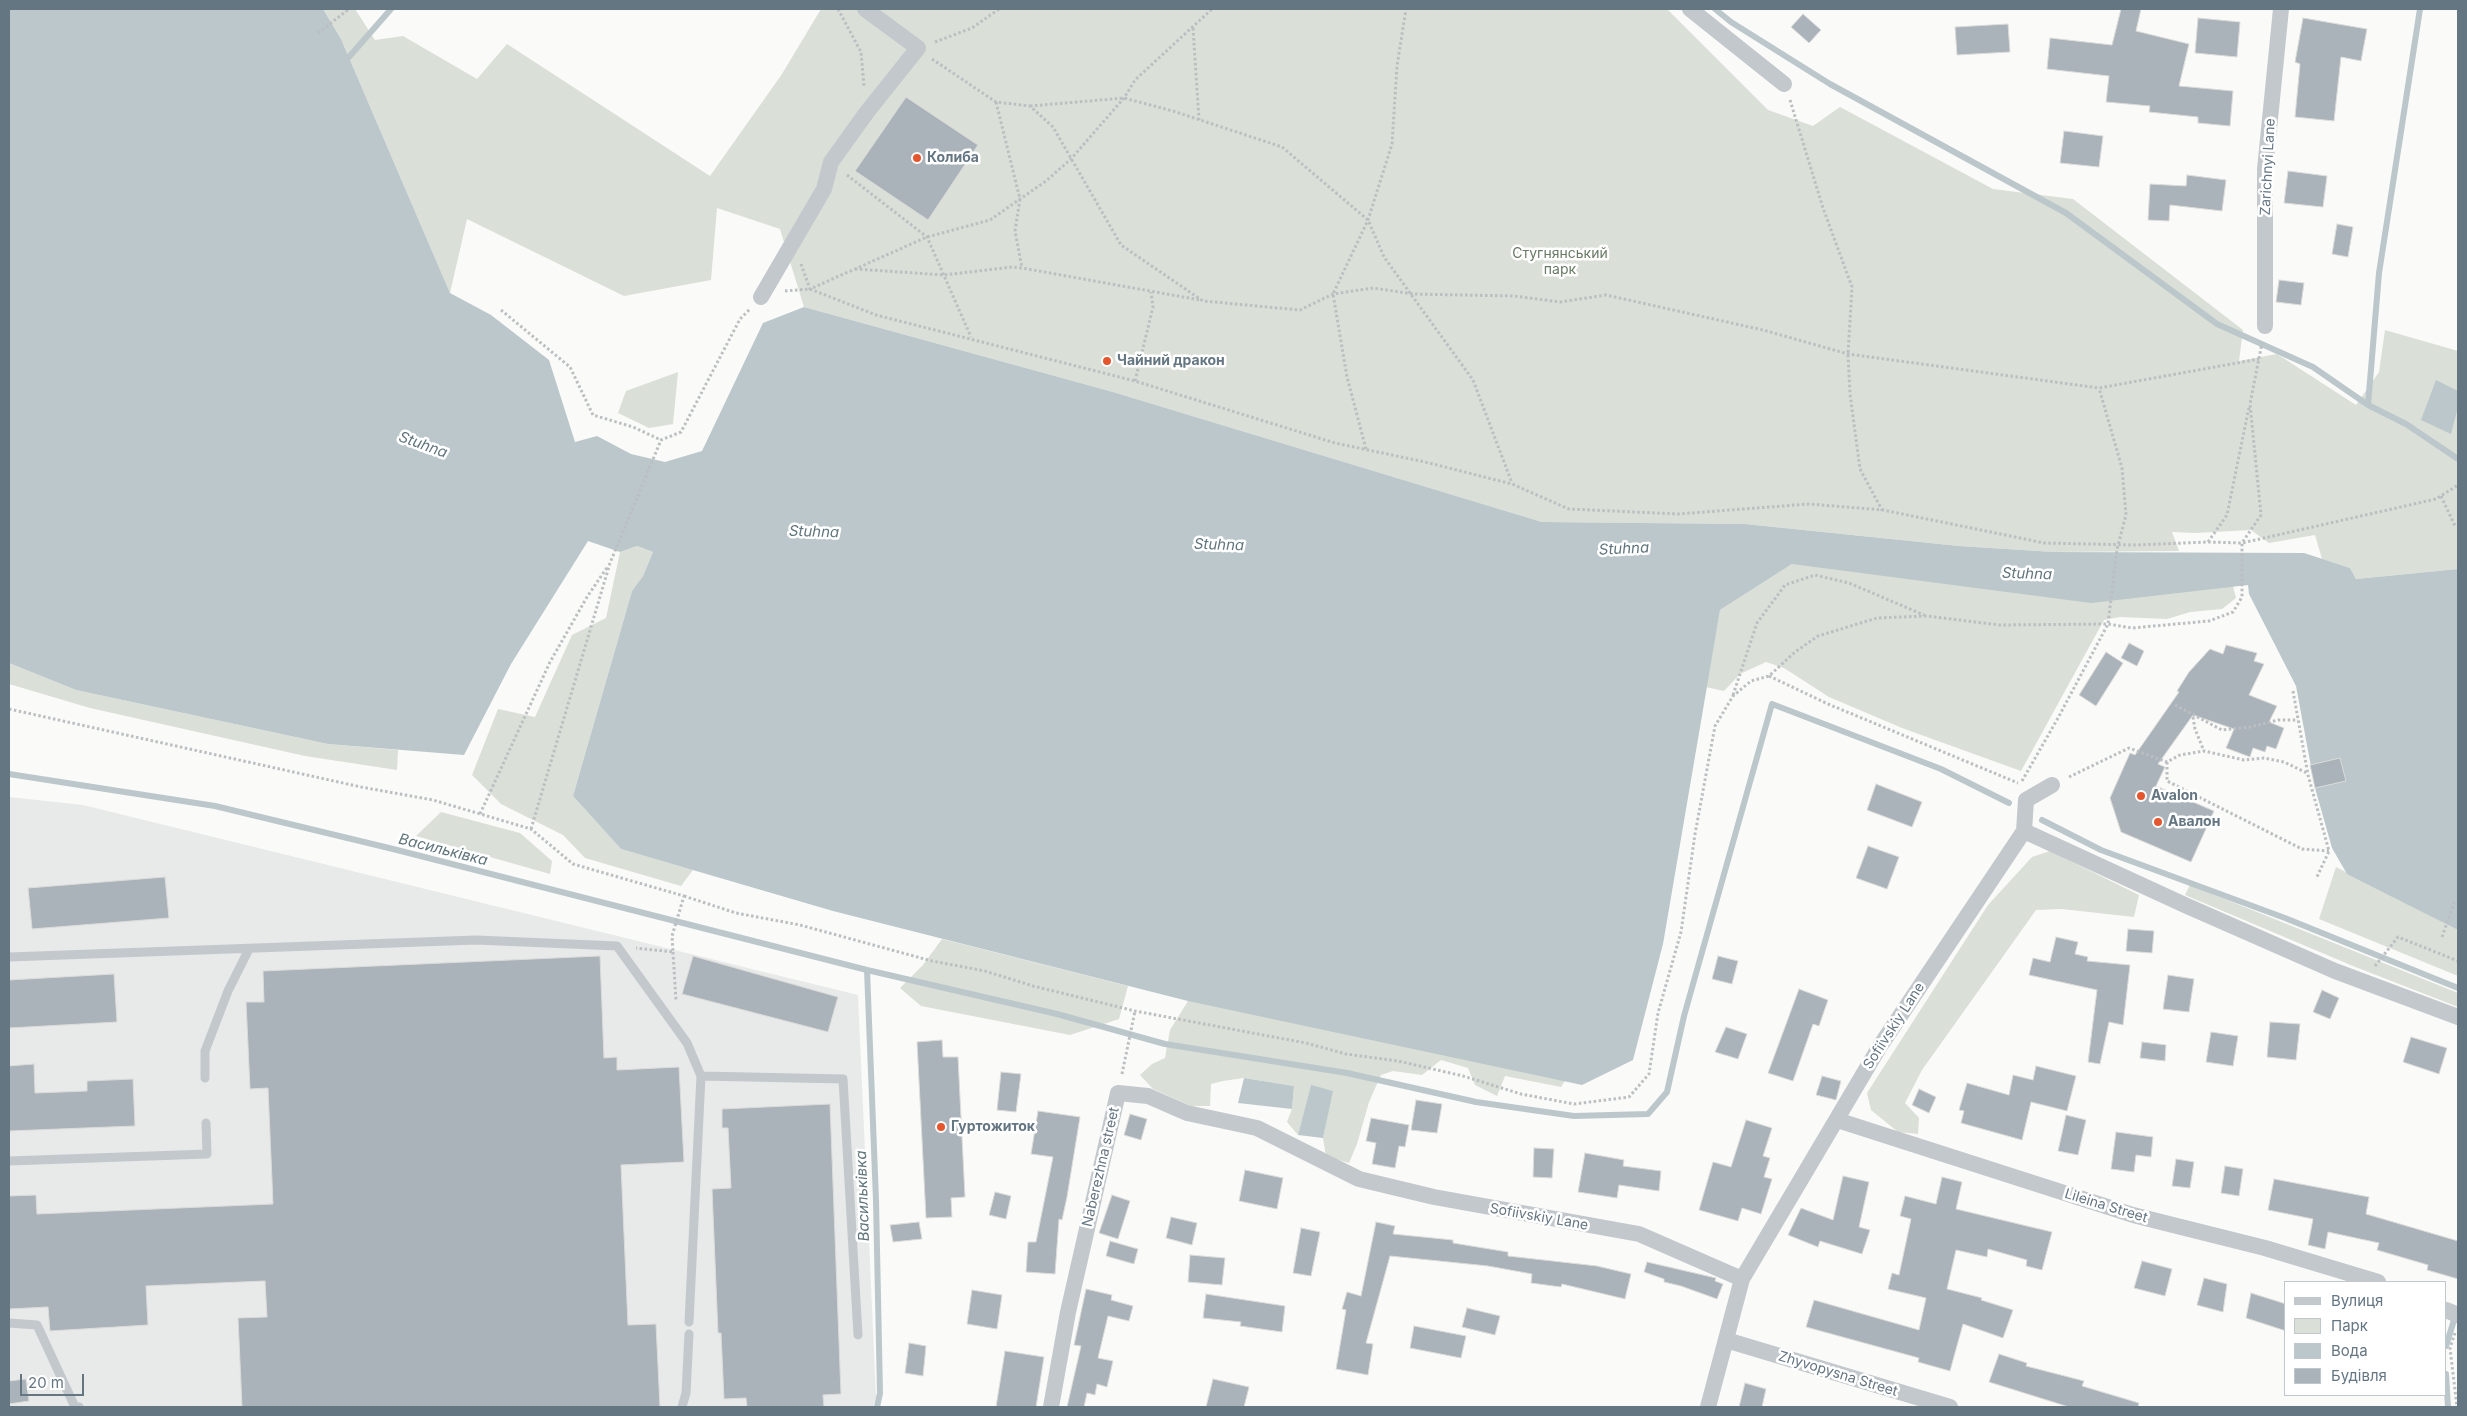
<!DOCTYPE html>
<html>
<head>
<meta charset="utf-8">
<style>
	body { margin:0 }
	#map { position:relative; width:2467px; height:1416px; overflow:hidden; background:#fafaf8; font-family:Inter,sans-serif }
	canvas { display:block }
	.frame { position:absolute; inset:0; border:10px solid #657683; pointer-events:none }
	.legend { position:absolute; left:2284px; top:1281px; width:162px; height:115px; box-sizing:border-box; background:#fff; border:1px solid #c1c8cd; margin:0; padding:6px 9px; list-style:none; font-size:15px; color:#657683 }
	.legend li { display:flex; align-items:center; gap:10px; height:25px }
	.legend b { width:25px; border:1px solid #c1c8cd }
	.scale { position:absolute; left:20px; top:1374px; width:64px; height:22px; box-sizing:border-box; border:2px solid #657683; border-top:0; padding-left:6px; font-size:15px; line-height:18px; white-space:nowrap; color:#657683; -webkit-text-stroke:4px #fff; paint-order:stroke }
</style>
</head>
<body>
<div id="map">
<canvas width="2467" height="1416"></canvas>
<div class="frame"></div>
<ul class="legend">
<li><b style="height:6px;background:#c3c8cc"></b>Вулиця</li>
<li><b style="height:14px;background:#dadfd7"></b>Парк</li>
<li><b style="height:14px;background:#bbc7cb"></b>Вода</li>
<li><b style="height:14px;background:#aab3b9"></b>Будівля</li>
</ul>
<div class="scale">20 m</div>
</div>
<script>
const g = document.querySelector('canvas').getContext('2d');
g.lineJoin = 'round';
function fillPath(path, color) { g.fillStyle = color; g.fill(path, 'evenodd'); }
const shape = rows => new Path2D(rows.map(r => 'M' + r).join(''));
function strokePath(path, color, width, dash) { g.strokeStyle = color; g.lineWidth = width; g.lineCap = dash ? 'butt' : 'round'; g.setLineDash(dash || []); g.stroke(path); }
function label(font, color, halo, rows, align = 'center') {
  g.font = font + ' Inter,sans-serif'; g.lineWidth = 5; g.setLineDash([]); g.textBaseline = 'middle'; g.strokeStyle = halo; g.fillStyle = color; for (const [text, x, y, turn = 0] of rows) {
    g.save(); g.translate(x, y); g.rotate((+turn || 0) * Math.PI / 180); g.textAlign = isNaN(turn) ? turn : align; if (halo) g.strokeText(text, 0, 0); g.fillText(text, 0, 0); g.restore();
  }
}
const built = shape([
	[9,797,83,805,858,995,876,1397,873,1407,9,1407]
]);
const green = shape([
	[323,9,355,9,375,40,403,36,477,79,507,44,710,176,782,74,821,9,1667,9,1768,110,1813,126,1840,107,1993,189,2073,199,2243,330,2239,361,2277,354,2356,405,2379,372,2385,330,2458,351,2458,569,2356,579,2350,568,2322,559,2315,535,2269,543,2251,530,2195,533,2172,532,2179,551,2054,552,1959,546,1745,524,1542,522,1113,392,804,307,780,229,717,208,711,280,624,296,467,219,450,293,341,39],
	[678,372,673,424,649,428,618,413,626,391],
	[637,546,653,552,643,576,632,591,573,796,621,849,693,870,681,886,585,858,563,835,501,804,472,775,498,709,535,717,572,635,606,618,620,552],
	[1792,564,2213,581,2233,586,2236,598,2222,609,2190,612,2167,619,2120,617,2104,620,2021,771,1902,728,1829,697,1784,668,1766,662,1740,674,1724,691,1706,687,1720,610],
	[9,663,76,690,328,744,398,750,397,770,305,756,90,708,9,684],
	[441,812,520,833,552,861,550,874,416,836],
	[2050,851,2139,895,2134,917,2062,909,2036,910,1922,1070,1905,1103,1919,1118,1918,1134,1898,1132,1871,1110,1867,1093,1988,905,2032,857],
	[2336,867,2458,930,2458,976,2319,919],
	[2190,885,2458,993,2458,1007,2353,966,2185,895],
	[942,939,1128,986,1119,1019,1070,1035,921,1006,900,988,923,965],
	[1188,1001,1324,1004,1575,1064,1561,1087,1505,1076,1497,1096,1475,1085,1468,1068,1441,1060,1422,1075,1393,1071,1381,1075,1369,1102,1357,1144,1349,1163,1326,1156,1323,1138,1332,1091,1311,1086,1298,1135,1287,1122,1292,1109,1294,1086,1244,1078,1223,1081,1211,1084,1210,1106,1191,1106,1153,1089,1140,1075,1152,1064,1165,1058,1170,1030]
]);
const water = shape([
	[9,9,323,9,341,39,450,293,491,315,549,360,575,442,597,436,631,454,665,462,702,451,763,323,804,307,1113,392,1542,522,1745,524,1959,546,2054,552,2304,553,2350,568,2356,579,2458,569,2458,930,2347,874,2332,848,2315,788,2296,686,2249,594,2248,585,2091,603,1792,564,1720,610,1663,944,1633,1060,1582,1085,1188,1001,833,911,621,849,573,796,632,591,643,576,653,552,637,546,620,552,588,541,511,664,464,755,328,744,76,690,9,663],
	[2436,380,2458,391,2458,407,2451,434,2421,420],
	[1244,1078,1294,1086,1292,1109,1238,1103],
	[1311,1085,1333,1091,1323,1138,1298,1135]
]);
const stream = shape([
	[1715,9,1731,22,1830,84,2066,213,2217,324,2313,367,2368,405],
	[2420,9,2379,273,2368,405,2406,424,2458,459],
	[349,57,391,9],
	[9,774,215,806,393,849,867,970,1057,1014,1165,1044,1347,1073,1476,1102,1574,1116,1648,1114,1667,1092,1684,1016,1772,704,1941,769,2009,803],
	[2042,820,2101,850,2285,918,2458,988],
	[867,970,876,1200,880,1393,877,1407],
	[2446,1346,2454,1320],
	[2446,1374,2448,1407]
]);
const building = shape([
	[2121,9,2141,9,2136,31,2189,44,2179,86,2233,91,2230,126,2198,123,2198,117,2149,112,2150,106,2106,102,2109,76,2047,69,2050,38,2112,45,2121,9],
	[1803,14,1821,30,1809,43,1791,27,1803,14],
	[2198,18,2240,22,2237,57,2195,53,2198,18],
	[2303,18,2367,29,2361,61,2341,57,2334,121,2295,117,2300,64,2295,62,2303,18],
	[2008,24,2010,52,1957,55,1955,27,2008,24],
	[906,97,978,145,928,220,855,171,906,97],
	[2064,131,2103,136,2099,167,2060,163,2064,131],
	[2288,171,2327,176,2323,207,2284,203,2288,171],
	[2187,175,2226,180,2222,211,2170,205,2169,221,2148,220,2150,184,2186,186,2187,175],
	[2337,224,2353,227,2348,257,2332,254,2337,224],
	[2279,280,2304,283,2301,305,2276,302,2279,280],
	[2129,643,2144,651,2137,666,2121,658,2129,643],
	[2226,645,2257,653,2254,661,2264,664,2249,695,2277,706,2269,722,2284,728,2276,749,2267,746,2265,752,2253,748,2250,757,2226,748,2234,729,2193,715,2158,764,2165,767,2156,786,2214,811,2191,862,2121,832,2110,798,2130,753,2135,755,2179,692,2177,691,2189,672,2210,649,2223,654,2226,645],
	[2106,652,2123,663,2096,706,2079,695,2106,652],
	[2340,758,2346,781,2315,788,2310,765,2340,758],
	[1876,784,1922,802,1912,827,1867,810,1876,784],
	[1868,846,1899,857,1887,889,1856,878,1868,846],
	[165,877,169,918,32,929,28,888,165,877],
	[2128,929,2154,931,2152,953,2126,951,2128,929],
	[2056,937,2078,942,2075,954,2088,957,2087,961,2130,965,2123,1025,2109,1022,2100,1064,2088,1062,2097,990,2029,975,2033,958,2050,962,2056,937],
	[600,956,604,1058,617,1057,617,1070,679,1067,684,1162,621,1165,628,1325,656,1324,660,1407,242,1407,238,1318,267,1317,265,1281,146,1286,148,1325,50,1331,48,1307,9,1309,9,1196,36,1195,37,1214,273,1204,268,1088,250,1089,246,1002,264,1002,263,971,600,956],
	[693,956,838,997,828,1032,682,994,693,956],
	[1718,956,1738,961,1732,984,1712,979,1718,956],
	[114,974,117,1022,9,1028,9,980,114,974],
	[2168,975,2194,979,2189,1012,2163,1009,2168,975],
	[1799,989,1828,1000,1819,1026,1813,1024,1793,1081,1768,1073,1799,989],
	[2322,990,2339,998,2330,1019,2313,1012,2322,990],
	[2270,1022,2300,1024,2296,1060,2267,1057,2270,1022],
	[1726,1027,1747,1034,1738,1059,1715,1052,1726,1027],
	[2211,1032,2238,1036,2233,1066,2206,1062,2211,1032],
	[2411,1037,2447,1048,2439,1074,2403,1062,2411,1037],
	[942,1040,943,1057,958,1057,965,1197,951,1198,952,1217,926,1218,917,1042,942,1040],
	[2142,1042,2166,1045,2165,1061,2140,1058,2142,1042],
	[34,1064,35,1093,87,1091,87,1081,133,1079,135,1126,9,1131,9,1066,34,1064],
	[2036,1066,2076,1076,2067,1111,2031,1102,2022,1140,1961,1123,1964,1111,1959,1110,1967,1083,2009,1095,2013,1075,2033,1080,2036,1066],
	[1001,1072,1021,1074,1016,1112,997,1110,1001,1072],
	[1822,1076,1841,1081,1836,1100,1816,1095,1822,1076],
	[1919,1089,1936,1097,1929,1113,1912,1105,1919,1089],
	[1416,1100,1442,1104,1437,1133,1411,1130,1416,1100],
	[830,1104,841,1394,823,1395,824,1407,747,1407,746,1398,724,1399,721,1333,718,1333,712,1189,731,1188,728,1128,722,1128,722,1109,830,1104],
	[1038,1111,1080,1117,1067,1197,1062,1220,1059,1219,1055,1274,1026,1272,1028,1242,1036,1242,1053,1157,1031,1154,1038,1111],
	[1130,1114,1147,1119,1141,1140,1124,1135,1130,1114],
	[2066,1115,2086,1120,2078,1155,2058,1151,2066,1115],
	[1371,1118,1409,1125,1405,1147,1399,1146,1395,1168,1372,1164,1376,1143,1366,1141,1371,1118],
	[1746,1120,1772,1128,1763,1156,1770,1158,1764,1177,1772,1179,1761,1214,1742,1208,1738,1221,1699,1210,1713,1162,1731,1167,1746,1120],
	[2116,1132,2153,1137,2151,1157,2136,1155,2134,1172,2111,1169,2116,1132],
	[1534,1148,1554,1149,1552,1178,1533,1177,1534,1148],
	[1585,1153,1624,1160,1623,1166,1661,1171,1659,1191,1619,1185,1617,1198,1578,1192,1585,1153],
	[2176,1159,2194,1162,2190,1188,2172,1186,2176,1159],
	[2225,1166,2243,1169,2239,1196,2221,1193,2225,1166],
	[1245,1170,1283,1178,1277,1209,1239,1201,1245,1170],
	[1843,1176,1869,1182,1859,1227,1870,1230,1862,1254,1820,1241,1818,1247,1788,1235,1801,1208,1833,1220,1843,1176],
	[1942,1177,1962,1182,1956,1209,2052,1232,2042,1270,2026,1266,2027,1260,1988,1249,1987,1257,1956,1250,1947,1289,1982,1298,1981,1300,2013,1310,2003,1338,1963,1324,1950,1371,1918,1362,1919,1358,1806,1327,1814,1300,1919,1330,1926,1298,1888,1289,1892,1273,1899,1275,1911,1219,1900,1216,1905,1196,1936,1204,1942,1177],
	[2274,1179,2369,1197,2366,1214,2458,1241,2458,1279,2427,1270,2428,1265,2377,1250,2379,1243,2328,1232,2325,1249,2308,1245,2313,1219,2268,1210,2274,1179],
	[995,1192,1011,1196,1006,1219,989,1215,995,1192],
	[1112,1195,1130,1201,1118,1239,1099,1233,1112,1195],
	[1171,1217,1197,1223,1192,1245,1166,1238,1171,1217],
	[919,1222,922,1239,893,1242,890,1225,919,1222],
	[1376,1222,1395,1226,1393,1234,1453,1240,1453,1243,1508,1252,1508,1256,1597,1266,1631,1274,1625,1299,1562,1284,1561,1287,1531,1283,1532,1274,1488,1266,1390,1256,1366,1343,1373,1344,1368,1375,1336,1369,1346,1310,1342,1309,1347,1292,1361,1296,1376,1222],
	[1301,1228,1320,1232,1311,1276,1293,1273,1301,1228],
	[1110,1241,1138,1249,1134,1264,1106,1256,1110,1241],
	[1190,1255,1225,1258,1222,1285,1188,1282,1190,1255],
	[2142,1261,2172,1269,2165,1296,2134,1288,2142,1261],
	[1647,1262,1716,1278,1715,1281,1723,1284,1717,1299,1681,1286,1664,1282,1664,1279,1644,1272,1647,1262],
	[2204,1278,2227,1284,2223,1312,2197,1305,2204,1278],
	[1086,1289,1112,1295,1111,1300,1133,1306,1129,1321,1108,1316,1098,1358,1113,1361,1107,1387,1097,1384,1095,1395,1087,1393,1084,1407,1067,1407,1081,1346,1074,1345,1086,1289],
	[972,1290,1002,1295,997,1329,967,1324,972,1290],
	[2251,1293,2286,1304,2286,1331,2246,1318,2251,1293],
	[1206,1294,1285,1306,1282,1332,1240,1326,1241,1322,1203,1318,1206,1294],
	[1467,1308,1500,1316,1495,1335,1462,1327,1467,1308],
	[1414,1326,1466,1336,1461,1358,1410,1348,1414,1326],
	[909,1343,926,1346,923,1376,905,1373,909,1343],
	[1005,1351,1044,1357,1036,1407,996,1407,1005,1351],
	[1999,1354,2027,1363,2026,1366,2084,1381,2082,1386,2139,1403,2138,1407,2069,1407,1989,1382,1999,1354],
	[26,1379,29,1401,9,1404,9,1381,26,1379],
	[1213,1379,1249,1387,1244,1407,1206,1407,1213,1379],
	[1745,1383,1766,1389,1762,1407,1739,1407,1745,1383]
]);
const path = shape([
	[838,9,861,52,864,86],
	[1193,28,1199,120],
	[318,33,349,9],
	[935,42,972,28,999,9],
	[932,59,996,102,1030,106,1053,127,1121,245,1203,301,1300,310,1333,294,1373,288,1413,294,1514,296,1560,302,1606,295,1763,330,1848,354,2099,388,2259,359],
	[1790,100,1823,208,1852,287,1848,354,1850,394,1860,469,1882,510],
	[996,102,1020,199,1015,231,1022,268],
	[1030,106,1124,98,1173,111,1282,147,1368,220,1384,257,1473,380,1512,483],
	[847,175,927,237,971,337],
	[801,264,810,289,927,237,990,220,1046,181,1071,159,1124,98,1135,80,1212,9],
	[855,269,944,275,1012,267,1022,268,1200,300],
	[785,291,810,289,876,315,1135,381,1335,443,1425,462,1512,484,1569,509,1678,514,1809,504,1883,510,2044,543,2136,545,2208,542,2242,543,2436,499,2458,485],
	[501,310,570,367,593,415,633,427,661,440],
	[1135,381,1153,307,1151,292],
	[1366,449,1347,377,1333,294,1368,220,1392,144,1397,66,1406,9],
	[2441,496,2455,526],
	[2208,542,2227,515,2249,407],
	[1769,676,1828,704,2018,783],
	[2293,691,2308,775,2329,851,2316,879],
	[1733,695,1757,623,1785,585,1815,575,1849,583,1924,615],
	[2175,705,2222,730,2250,727,2278,720,2298,720],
	[9,709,361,787,433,800,531,829,573,864,684,896,672,936,673,952,636,948],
	[2193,717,2195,729,2204,751],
	[2167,762,2167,781,2302,849,2329,851],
	[2069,777,2129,748,2167,762,2180,755,2204,751,2244,760,2264,758,2284,762,2307,773],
	[2022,781,2058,718,2108,624,2117,549,2126,515,2122,468,2099,388],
	[480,814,550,662,587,597,608,566],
	[531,829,610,563,661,440,681,432,740,319,750,309],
	[684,896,736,913,800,925,932,961,985,971,1033,986,1135,1011,1306,1043,1346,1054,1398,1061,1463,1076,1521,1094,1574,1104,1629,1097,1649,1074,1658,1013,1681,932,1695,834,1715,726,1733,696,1751,681,1769,676,1795,652,1818,636,1877,618,1927,616,1999,625,2108,624,2132,628,2209,621,2233,612,2242,597,2242,543,2261,515,2250,404,2262,343],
	[2442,937,2455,900],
	[673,952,676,1001],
	[2375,966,2398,937,2458,961],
	[1122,1074,1135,1011],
	[2455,1333,2450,1348,2457,1407]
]);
const service = shape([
	[9,957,476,940,617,946,687,1043,701,1076,843,1079,858,1335],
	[205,1078,205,1051,228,991,249,949],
	[9,1161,207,1154,206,1123],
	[689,1322,701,1076],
	[9,1323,37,1325,75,1407,79,1407],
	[682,1407,686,1393,689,1334]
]);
const minor = shape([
	[1690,9,1784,84],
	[761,297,824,189,831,162,867,112,918,48,865,9],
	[2265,326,2265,169,2281,9],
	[2024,831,2187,906,2335,971,2458,1017],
	[1837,1120,2133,1215,2265,1248,2378,1282],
	[2446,1310,2458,1315],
	[1726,1340,1950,1407],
	[1051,1407,1068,1312,1118,1093,1148,1096,1187,1113,1257,1128,1359,1179,1434,1197,1639,1234,1742,1279],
	[1708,1407,1742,1279,1880,1046,2024,831,2026,800,2052,785]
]);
const markers = [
	[917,158,5,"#e4572e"],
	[1107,361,5,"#e4572e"],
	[2141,796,5,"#e4572e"],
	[2158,822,5,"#e4572e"],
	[941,1127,5,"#e4572e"]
];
const poiNames = [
	["Колиба",927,158],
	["Чайний дракон",1117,361],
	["Avalon",2151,796],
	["Авалон",2168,822],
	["Гуртожиток",951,1127]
];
const streetNames = [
	["Zarichnyi Lane",2268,167,-87],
	["Sofiivskiy Lane",1894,1026,-57],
	["Naberezhna street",1101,1167,-77],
	["Lileina Street",2106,1206,17],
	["Sofiivskiy Lane",1539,1217,10],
	["Zhyvopysna Street",1838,1374,17]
];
const parkNames = [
	["Стугнянський",1560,254],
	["парк",1560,270]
];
const waterNames = [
	["Stuhna",423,445,20],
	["Stuhna",814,532,2],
	["Stuhna",1219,545,2],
	["Stuhna",1624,549,-3],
	["Stuhna",2027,574,2],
	["Васильківка",443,850,14],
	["Васильківка",863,1196,-92]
];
fillPath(built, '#e8e9e9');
fillPath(green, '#dadfd7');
fillPath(water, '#bbc7cb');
strokePath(stream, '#bbc7cb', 6);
fillPath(building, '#aab3b9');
strokePath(building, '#dcdcda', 1);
strokePath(path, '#bbbfc2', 3, [2.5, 2.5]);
strokePath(service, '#c3c8cc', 9);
strokePath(minor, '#c3c8cc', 16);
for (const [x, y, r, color] of markers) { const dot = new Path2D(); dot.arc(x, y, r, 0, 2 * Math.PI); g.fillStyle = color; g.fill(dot); strokePath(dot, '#fff', 2); }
label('bold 14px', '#657683', '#fff', poiNames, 'left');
label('14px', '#657683', '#fff', streetNames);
label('14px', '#687a64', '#fff', parkNames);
label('italic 15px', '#60757c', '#fff', waterNames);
</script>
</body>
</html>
